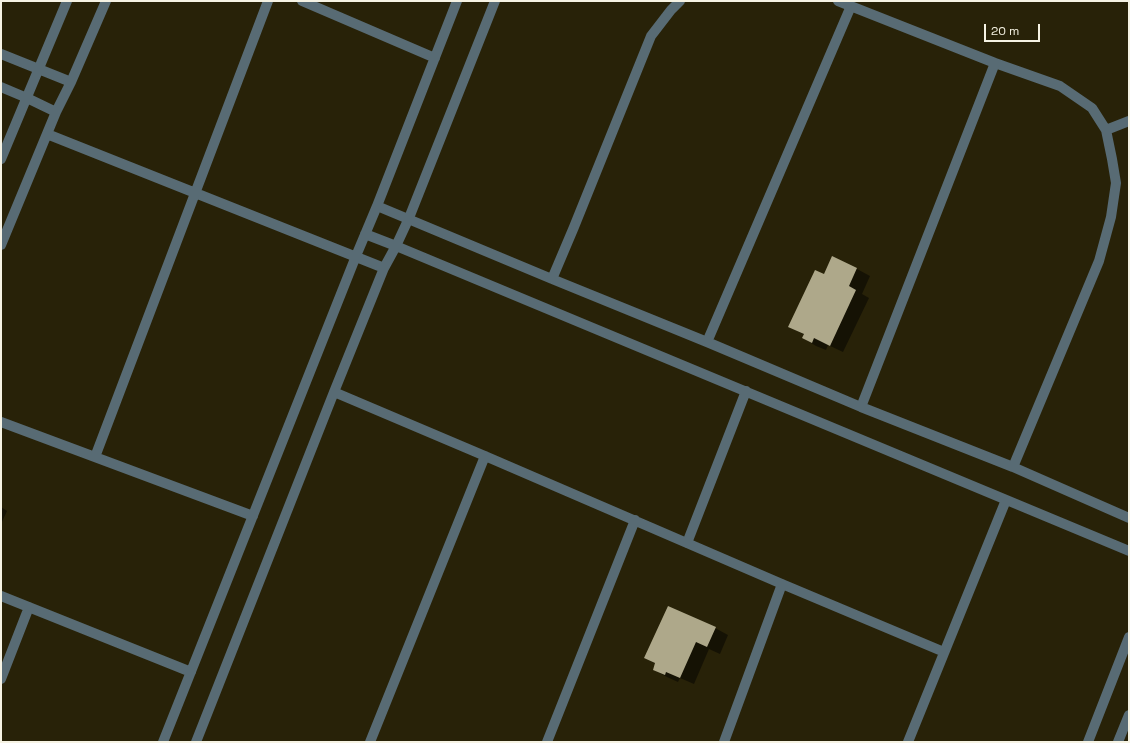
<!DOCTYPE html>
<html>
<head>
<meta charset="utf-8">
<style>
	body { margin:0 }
	#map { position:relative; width:1130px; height:743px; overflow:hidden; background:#282208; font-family:"Space Grotesk",sans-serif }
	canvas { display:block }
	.frame { position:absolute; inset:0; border:2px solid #f6f3e4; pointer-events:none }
	.scale { position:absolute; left:984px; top:24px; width:56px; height:18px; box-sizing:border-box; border:2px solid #f6f3e4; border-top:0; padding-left:5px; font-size:12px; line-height:14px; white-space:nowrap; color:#f6f3e4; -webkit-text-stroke:3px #282208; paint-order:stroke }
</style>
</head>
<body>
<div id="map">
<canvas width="1130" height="743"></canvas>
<div class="frame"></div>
<div class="scale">20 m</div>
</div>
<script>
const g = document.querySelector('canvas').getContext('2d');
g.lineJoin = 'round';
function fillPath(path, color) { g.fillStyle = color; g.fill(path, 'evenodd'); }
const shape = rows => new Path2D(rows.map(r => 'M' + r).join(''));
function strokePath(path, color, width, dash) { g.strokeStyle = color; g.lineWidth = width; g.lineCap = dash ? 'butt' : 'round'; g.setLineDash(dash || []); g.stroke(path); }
const shadow = shape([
	[832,257,857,269,870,276,862,294,869,298,843,352,828,345,826,350,816,346,803,338,805,335,789,327,824,275],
	[1,507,7,511,1,524],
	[715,628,728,635,720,654,709,649,694,684,680,678,678,682,667,677,654,670,656,664,645,658]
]);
const building = shape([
	[832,256,857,268,849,286,856,290,830,346,814,338,812,343,802,338,804,334,788,327,815,270,824,274],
	[668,606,716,627,707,647,696,642,680,678,666,672,665,675,653,670,655,663,644,658]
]);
const minor = shape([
	[302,1,435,58],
	[838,1,995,63,1060,86,1092,108,1106,130,1112,159,1116,183,1111,217,1099,261,1013,467],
	[1,54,71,82],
	[1,87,27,98,56,112],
	[1106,130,1129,121],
	[47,134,384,268],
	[1,159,67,1],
	[377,206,552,279,707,342,861,407,1013,467,1129,518],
	[365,234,396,246,1129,551],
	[1,245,56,112,71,82,106,1],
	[552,279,574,227,651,36,671,10,680,1],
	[707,342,851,6],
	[334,392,485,456,782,584,944,652],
	[861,407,995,63],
	[1,422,253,516],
	[95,457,268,1],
	[687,543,746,391],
	[1,596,191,672],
	[1,679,29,607],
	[163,742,356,256,377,206,457,1],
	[196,742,334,392,384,268,396,246,409,218,495,1],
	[370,742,485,456],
	[547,742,635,520],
	[724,742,782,584],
	[908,742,1006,500],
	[1088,742,1129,637],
	[1118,742,1129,715]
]);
fillPath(shadow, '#0007');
fillPath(building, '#aea88a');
strokePath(minor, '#586b74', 10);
</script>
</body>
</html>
